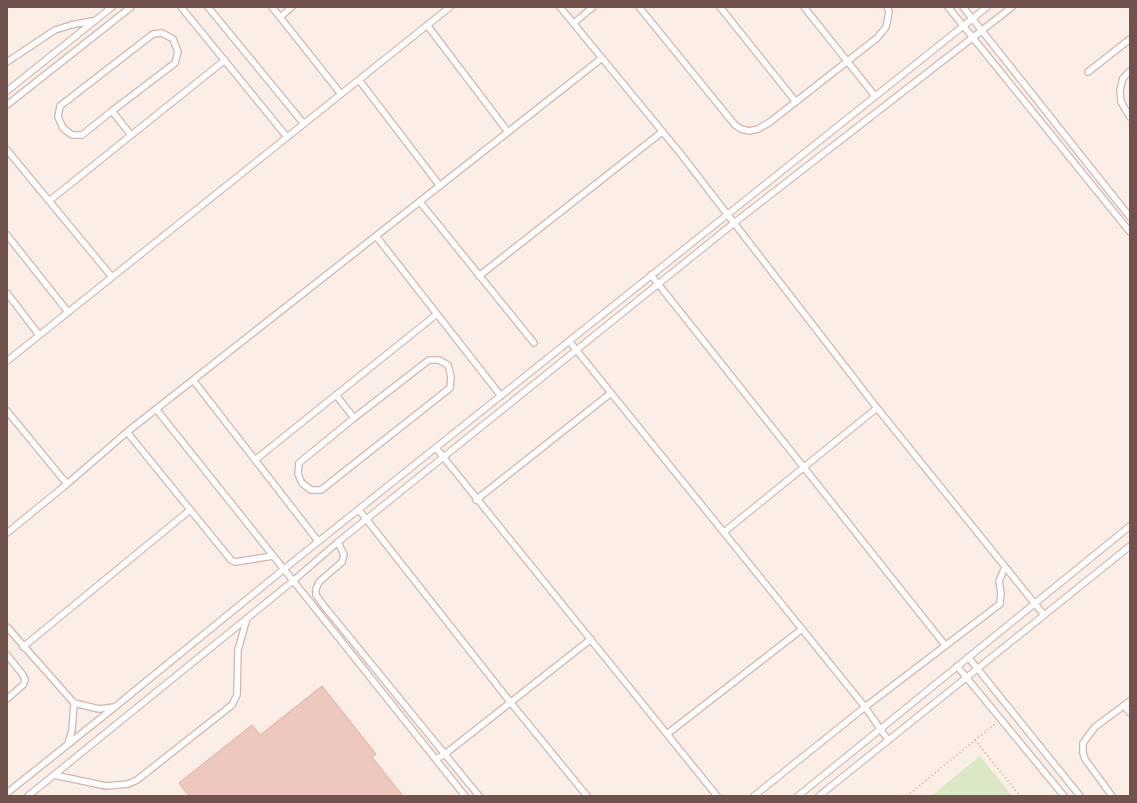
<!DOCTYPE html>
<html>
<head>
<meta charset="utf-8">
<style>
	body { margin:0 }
	#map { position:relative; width:1137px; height:803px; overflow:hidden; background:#fbeee6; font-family:Lato,sans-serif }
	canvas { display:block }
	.frame { position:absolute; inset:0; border:8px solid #72524c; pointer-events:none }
</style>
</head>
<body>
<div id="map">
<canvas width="1137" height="803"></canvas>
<div class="frame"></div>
</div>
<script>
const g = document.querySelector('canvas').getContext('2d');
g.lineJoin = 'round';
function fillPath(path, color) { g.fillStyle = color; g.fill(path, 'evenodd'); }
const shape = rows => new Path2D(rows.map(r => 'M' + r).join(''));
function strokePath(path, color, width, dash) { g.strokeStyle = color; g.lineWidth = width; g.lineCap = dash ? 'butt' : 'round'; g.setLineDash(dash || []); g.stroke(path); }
const green = shape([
	[980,756,1012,796,931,796]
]);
const building = shape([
	[322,686,376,754,372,757,403,796,189,796,179,783,252,725,260,735,322,686]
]);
const path = shape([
	[975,740,1020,796],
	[907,796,996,723]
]);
const lane = shape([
	[181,7,287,137],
	[208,7,304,124],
	[272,7,341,94],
	[560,7,680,153,877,408,1044,615],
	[639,7,735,125,741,129,749,131,758,129,770,122,877,38,886,27,889,12,887,7],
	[720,7,796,102],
	[804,7,875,96],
	[948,7,1130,232],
	[963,7,1130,217],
	[280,17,292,7],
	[574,23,593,7],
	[427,25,508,132],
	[7,62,55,30,71,25,92,21],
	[1130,71,1123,78,1120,90,1121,102,1130,117],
	[1088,72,1130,39],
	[359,80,440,186],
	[7,91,112,7],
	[7,105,131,7],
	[112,111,175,63,178,52,173,39,162,33,153,34,60,106,58,117,63,128,72,135,82,135,112,111,131,135],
	[7,150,112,277],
	[49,201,225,60],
	[420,202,534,343],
	[7,235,68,312],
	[376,236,501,396],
	[651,275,945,645],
	[479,276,662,132],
	[7,293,39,335],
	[569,341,865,707,888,740],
	[7,361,450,7],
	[193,380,318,541],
	[336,395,354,418,429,360,439,360,448,365,451,377,450,388,321,490,311,490,302,483,298,474,299,463,354,418],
	[156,409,465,796],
	[7,411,67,484],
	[127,432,231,560,235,562,273,556],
	[436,448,717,796],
	[255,460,437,314],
	[476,500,611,393],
	[359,510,511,703,587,796],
	[724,532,877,408],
	[7,533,67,484,127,432,602,58],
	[338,542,344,555,342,562,319,582,316,589,316,595,324,606,479,796],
	[7,627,74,703,99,709,114,707],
	[23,647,190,510],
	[7,655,23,675,25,680,23,685,7,699],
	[968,657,1080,796],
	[957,666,1064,796],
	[1124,705,1130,713],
	[667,734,802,629],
	[68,744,72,730,74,703],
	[436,759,445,754,591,639],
	[54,775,106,786,128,784,137,780,232,705,237,695,238,650,247,618],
	[7,793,116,706,284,569,987,7],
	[28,796,293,581,338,542,734,223,1012,7],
	[754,796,865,707,1000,604,1001,593,999,581,1005,567],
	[798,796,1130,526],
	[819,796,1130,546],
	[1112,796,1085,759,1083,753,1083,743,1095,727,1130,701]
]);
fillPath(green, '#dae8c5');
fillPath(building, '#eec8bf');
strokePath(building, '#e0aba0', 1);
strokePath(lane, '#ceb6af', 8);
strokePath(path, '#d3aba2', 2, [1, 3]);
strokePath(lane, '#fff', 5.5);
</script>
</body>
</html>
